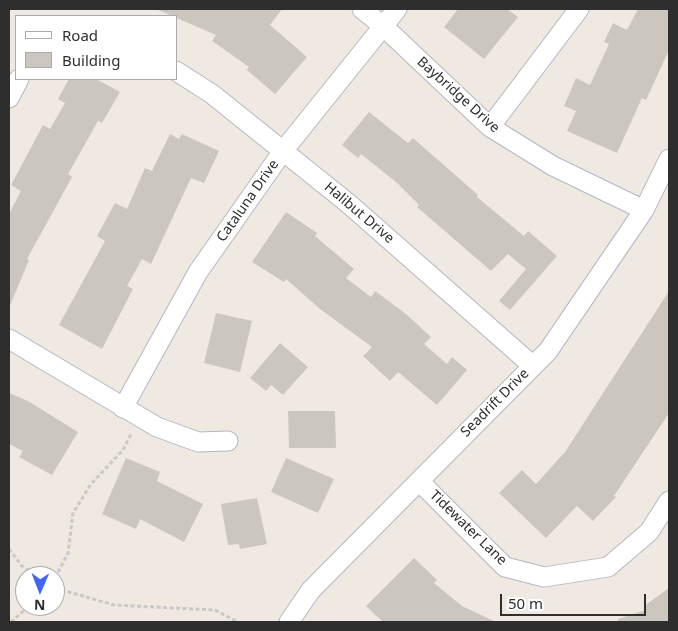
<!DOCTYPE html>
<html>
<head>
<meta charset="utf-8">
<style>
	body { margin:0 }
	#map { position:relative; width:678px; height:631px; overflow:hidden; background:#efe9e1; font-family:"Noto Sans",sans-serif }
	canvas { display:block }
	.frame { position:absolute; inset:0; border:10px solid #2e2e2e; pointer-events:none }
	.legend { position:absolute; left:15px; top:15px; width:162px; height:65px; box-sizing:border-box; background:#fff; border:1px solid #ababab; margin:0; padding:6px 9px; list-style:none; font-size:15px; color:#2e2e2e }
	.legend li { display:flex; align-items:center; gap:10px; height:25px }
	.legend b { width:25px; border:1px solid #ababab }
	.north { position:absolute; left:15px; top:566px; width:50px; height:50px; box-sizing:border-box; background:#fff; border:1px solid #ababab; border-radius:50%; rotate:181deg; font-size:14px; font-weight:700; line-height:20px; text-align:center; color:#2e2e2e }
	.north::after { content:''; display:block; margin:auto; width:18px; height:22px; background:#4264fb; clip-path:polygon(50% 0,100% 100%,50% 72%,0 100%) }
	.scale { position:absolute; left:500px; top:594px; width:146px; height:22px; box-sizing:border-box; border:2px solid #2e2e2e; border-top:0; padding-left:6px; font-size:15px; line-height:18px; white-space:nowrap; color:#2e2e2e; -webkit-text-stroke:4px #fff; paint-order:stroke }
</style>
</head>
<body>
<div id="map">
<canvas width="678" height="631"></canvas>
<div class="frame"></div>
<ul class="legend">
<li><b style="height:6px;background:#fff"></b>Road</li>
<li><b style="height:14px;background:#cbc7bf"></b>Building</li>
</ul>
<div class="north">N</div>
<div class="scale">50 m</div>
</div>
<script>
const g = document.querySelector('canvas').getContext('2d');
g.lineJoin = 'round';
function fillPath(path, color) { g.fillStyle = color; g.fill(path, 'evenodd'); }
const shape = rows => new Path2D(rows.map(r => 'M' + r).join(''));
function strokePath(path, color, width, dash) { g.strokeStyle = color; g.lineWidth = width; g.lineCap = dash ? 'butt' : 'round'; g.setLineDash(dash || []); g.stroke(path); }
function label(font, color, halo, rows, align = 'center') {
  g.font = font + ' "Noto Sans",sans-serif'; g.lineWidth = 4; g.setLineDash([]); g.textBaseline = 'middle'; g.strokeStyle = halo; g.fillStyle = color; for (const [text, x, y, turn = 0] of rows) {
    g.save(); g.translate(x, y); g.rotate((+turn || 0) * Math.PI / 180); g.textAlign = isNaN(turn) ? turn : align; if (halo) g.strokeText(text, 0, 0); g.fillText(text, 0, 0); g.restore();
  }
}
const building = shape([
	[156,9,282,9,270,25,307,57,275,94,247,70,249,67,212,41,216,35],
	[458,9,507,9,518,17,484,59,444,27],
	[638,9,669,9,669,50,646,100,642,98,617,153,567,131,576,111,564,106,576,78,590,85,609,44,604,42,613,23,627,30],
	[69,79,96,79,120,92,102,123,98,121,68,174,72,177,27,259,29,260,9,308,9,214,21,191,11,185,43,125,50,129,65,103,58,99],
	[369,112,408,143,413,138,478,195,477,197,524,236,528,231,557,256,510,310,499,301,526,269,508,254,491,271,417,207,419,205,396,182,361,154,358,158,342,145],
	[170,134,179,139,182,134,219,151,204,183,191,178,151,264,142,259,127,286,133,289,102,349,59,325,105,241,97,236,115,203,127,209,145,168,152,171],
	[286,212,317,233,315,236,354,269,346,278,371,297,375,291,406,314,431,337,424,344,447,364,452,357,467,370,437,405,398,372,390,381,363,356,372,347,320,309,286,279,284,282,252,262],
	[669,291,669,413,614,496,616,497,593,521,577,506,546,538,499,493,522,470,536,484,565,452],
	[216,313,252,321,240,372,204,363],
	[280,343,308,367,283,395,271,385,266,391,250,378],
	[9,393,28,401,78,432,52,475,19,457,23,451,9,444],
	[288,411,335,411,336,448,289,448],
	[126,458,160,472,157,481,203,504,184,542,140,519,136,529,102,514],
	[286,458,334,479,318,513,271,492],
	[257,498,267,544,240,549,239,544,228,545,221,504],
	[414,558,437,580,434,583,462,606,496,622,383,622,366,606],
	[669,588,669,622,618,622,618,619,646,610,644,606]
]);
const path = shape([
	[9,549,22,566,36,576],
	[55,578,68,553,73,513,91,484,123,450,131,434],
	[55,588,114,605,215,610,238,622],
	[11,622,29,606]
]);
const minor = shape([
	[362,9,383,26,490,127,553,166,644,210],
	[176,71,212,94,349,204,533,366],
	[9,98,19,79],
	[490,127,579,9],
	[9,339,157,427,198,442,228,441],
	[123,408,198,272,283,151,397,9],
	[419,481,505,567,544,577,608,567,649,532,669,501],
	[289,622,311,590,548,351,644,210,669,159]
]);
const streetNames = [
	["Baybridge Drive",458,95,42],
	["Cataluna Drive",248,201,-55],
	["Halibut Drive",359,213,40],
	["Seadrift Drive",495,403,-45],
	["Tidewater Lane",468,528,44]
];
fillPath(building, '#cbc7bf');
strokePath(minor, '#b4b7c1', 21);
strokePath(path, '#c9c9c9', 3, [4, 2.5]);
strokePath(minor, '#fff', 19);
label('14px', '#2e2e2e', '#fff', streetNames);
</script>
</body>
</html>
